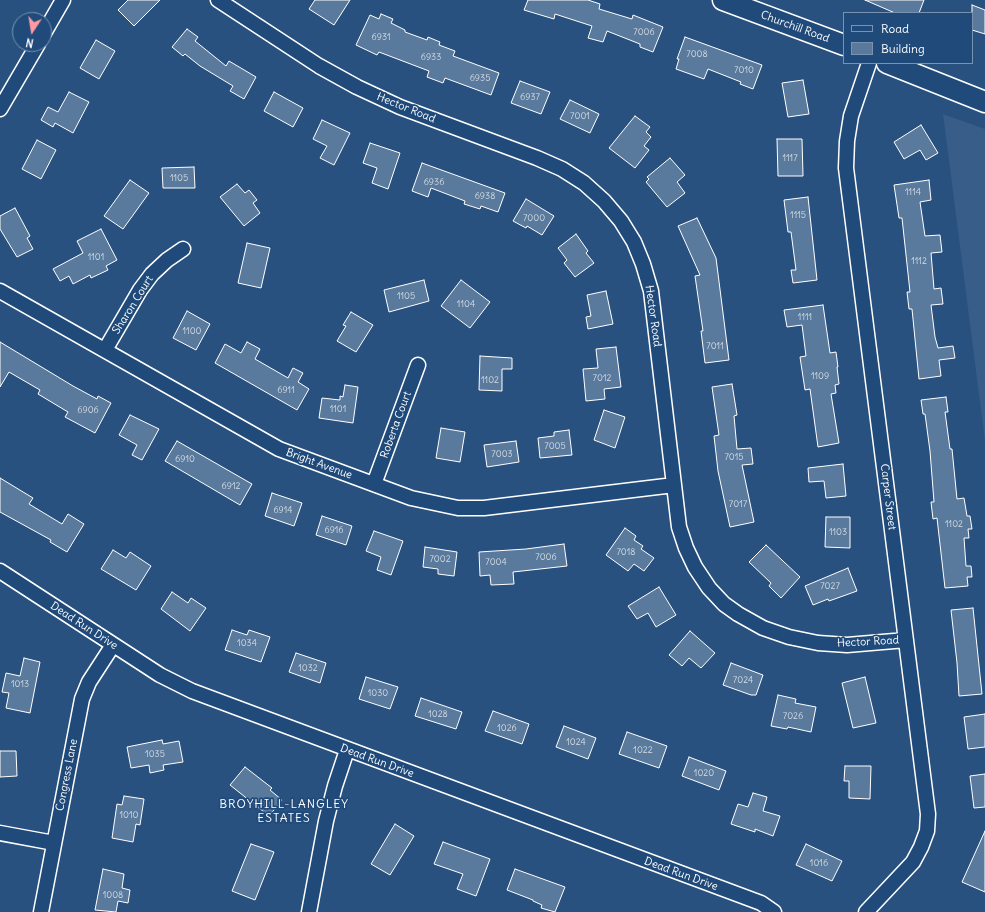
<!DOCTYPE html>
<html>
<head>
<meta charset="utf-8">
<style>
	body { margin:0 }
	#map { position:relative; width:985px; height:912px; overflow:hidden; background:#28517f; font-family:Delius,sans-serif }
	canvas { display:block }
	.legend { position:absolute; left:843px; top:12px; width:130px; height:52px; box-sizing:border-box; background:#1f4a7a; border:1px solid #7992af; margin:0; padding:5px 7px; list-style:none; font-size:12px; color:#fff }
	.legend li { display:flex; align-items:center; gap:8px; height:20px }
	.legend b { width:20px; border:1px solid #7992af }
	.north { position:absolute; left:12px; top:12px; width:40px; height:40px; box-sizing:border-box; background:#1f4a7a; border:1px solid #7992af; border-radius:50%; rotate:192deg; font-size:11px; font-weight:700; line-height:16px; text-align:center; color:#fff }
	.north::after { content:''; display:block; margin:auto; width:14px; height:18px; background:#ff9aa2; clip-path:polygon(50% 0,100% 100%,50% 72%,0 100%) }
</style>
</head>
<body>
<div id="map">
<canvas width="985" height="912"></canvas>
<ul class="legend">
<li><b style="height:5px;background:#1f4a7a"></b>Road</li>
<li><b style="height:11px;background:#5a7a9d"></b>Building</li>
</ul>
<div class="north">N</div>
</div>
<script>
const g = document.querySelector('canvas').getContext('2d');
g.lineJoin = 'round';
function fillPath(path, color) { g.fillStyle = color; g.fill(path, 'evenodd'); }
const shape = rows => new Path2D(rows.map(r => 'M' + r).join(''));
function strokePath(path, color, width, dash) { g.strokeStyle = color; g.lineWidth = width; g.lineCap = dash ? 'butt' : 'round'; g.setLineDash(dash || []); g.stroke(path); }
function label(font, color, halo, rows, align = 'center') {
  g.font = font + ' Delius,sans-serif'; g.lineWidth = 3.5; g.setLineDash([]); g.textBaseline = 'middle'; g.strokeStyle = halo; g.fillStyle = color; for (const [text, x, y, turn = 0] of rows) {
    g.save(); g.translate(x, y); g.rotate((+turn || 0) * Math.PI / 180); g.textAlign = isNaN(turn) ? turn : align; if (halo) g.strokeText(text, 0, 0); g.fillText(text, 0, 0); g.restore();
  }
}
const built = shape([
	[943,114,985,129,985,441]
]);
const building = shape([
	[128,0,160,0,134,26,118,10,128,0],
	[315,0,350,0,334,25,309,9,315,0],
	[528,0,588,0,600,4,599,9,632,19,633,15,663,27,653,52,640,47,640,44,607,31,603,42,588,38,592,26,555,14,554,19,524,10,528,0],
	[865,0,924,0,919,13,895,13,865,0],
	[972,5,985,10,985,34,972,30,972,5],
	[381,14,393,19,391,23,405,30,405,32,427,40,428,37,440,42,439,45,455,51,453,56,499,73,491,95,445,78,443,83,427,77,429,71,379,52,377,55,356,45,370,15,379,19,381,14],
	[187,29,198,37,195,41,226,66,229,61,256,77,244,99,230,91,233,86,200,66,185,54,183,56,172,47,187,29],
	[685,37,762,65,753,89,740,84,741,82,708,69,704,79,676,69,679,59,677,59,685,37],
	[96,40,115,51,99,79,80,68,96,40],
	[803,80,809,114,788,117,782,83,803,80],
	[520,81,550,92,541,114,511,103,520,81],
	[69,92,89,102,73,133,55,123,53,127,41,120,48,107,58,112,69,92],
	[274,92,303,108,293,127,264,111,274,92],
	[570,100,599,114,590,133,560,119,570,100],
	[635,116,650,127,646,132,651,137,644,146,649,150,635,168,609,148,635,116],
	[322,120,350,133,334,165,320,158,327,146,313,139,322,120],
	[921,125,938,153,926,160,920,150,904,159,894,142,921,125],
	[777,139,802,139,803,176,778,176,777,139],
	[37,140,56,150,41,179,22,169,37,140],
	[370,143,400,153,388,189,372,183,377,168,363,163,370,143],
	[670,158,685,175,677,182,685,193,667,207,646,182,649,179,647,177,670,158],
	[422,163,505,193,498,212,481,206,480,209,464,204,465,201,431,188,428,197,412,191,422,163],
	[194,167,195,188,163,188,162,168,194,167],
	[130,180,149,193,123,229,104,216,130,180],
	[929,180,931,200,920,202,925,236,940,235,942,252,931,253,934,289,941,288,943,304,931,305,935,337,938,348,953,346,955,358,939,360,941,376,919,379,912,309,909,309,907,292,910,292,902,218,899,218,894,185,929,180],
	[237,184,245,193,249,190,257,200,253,203,260,213,244,226,220,197,237,184],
	[808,197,817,280,793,283,791,270,796,270,791,232,788,232,784,200,808,197],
	[526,199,554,216,542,235,527,226,526,228,513,221,526,199],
	[15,208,30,236,27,238,33,249,17,257,0,229,0,216,15,208],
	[697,218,716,258,729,360,705,363,701,331,703,331,695,276,700,275,678,226,697,218],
	[101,229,117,260,106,266,108,270,91,278,90,275,73,284,69,276,60,281,53,269,83,253,77,241,101,229],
	[576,234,588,251,586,253,594,263,575,277,564,263,567,260,558,248,576,234],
	[247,243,270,248,261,288,238,283,247,243],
	[424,280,429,301,389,312,384,290,424,280],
	[461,280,490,302,470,328,441,306,461,280],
	[606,291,613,324,588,329,586,317,591,316,587,295,606,291],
	[823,305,830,353,836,352,838,367,837,367,839,384,835,385,836,393,831,394,839,443,818,447,810,389,805,390,800,357,806,356,802,325,787,327,784,310,823,305],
	[187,311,210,324,196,350,173,338,187,311],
	[351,312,373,325,356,352,337,341,346,326,343,325,351,312],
	[0,342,73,386,97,399,98,396,111,403,95,433,65,417,68,412,38,394,40,390,9,372,0,387,0,342],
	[247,342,260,349,255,359,288,378,293,368,303,373,298,382,309,389,297,410,215,363,225,344,241,353,247,342],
	[616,347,621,387,604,389,605,399,586,401,583,369,598,368,596,349,616,347],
	[480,356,512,358,512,369,502,369,502,391,479,390,480,356],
	[732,384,737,415,734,416,737,449,751,448,753,464,742,465,754,522,730,527,718,471,714,436,719,435,712,387,732,384],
	[345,385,358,387,353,423,319,418,322,398,340,400,340,396,343,397,345,385],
	[946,397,948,412,945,412,950,449,952,449,957,499,964,498,967,516,970,516,972,529,968,529,969,538,964,538,966,566,971,566,972,577,967,577,968,586,945,588,937,518,933,519,931,502,934,502,930,451,925,414,923,414,921,400,946,397],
	[604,410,625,417,615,448,594,440,604,410],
	[130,415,159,429,142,460,132,455,137,445,119,435,130,415],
	[441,428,465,432,460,462,436,458,441,428],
	[569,430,572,455,540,458,538,438,554,436,554,432,569,430],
	[177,441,252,484,240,505,165,461,177,441],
	[516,441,519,462,487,467,484,445,516,441],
	[843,464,846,496,826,498,824,481,809,482,808,468,843,464],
	[0,478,33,498,29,504,62,524,68,514,84,524,67,552,50,542,51,540,0,512,0,478],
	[272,493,302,503,294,526,265,516,272,493],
	[322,516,352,526,346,545,316,535,322,516],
	[826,517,850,517,850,548,825,547,826,517],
	[625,528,636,536,634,540,643,546,641,549,654,558,644,571,634,564,628,571,606,555,625,528],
	[374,531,403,541,391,575,377,570,381,557,366,551,374,531],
	[564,544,567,566,513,572,514,584,491,585,490,575,480,576,479,552,526,549,564,544],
	[766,545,800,577,781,598,769,586,771,583,749,562,766,545],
	[425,547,457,552,454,576,438,574,438,569,423,567,425,547],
	[113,550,126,558,130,552,151,566,136,590,101,569,113,550],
	[848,568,857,591,829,601,828,599,813,605,805,586,848,568],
	[659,587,676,615,656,627,648,613,637,619,628,606,659,587],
	[172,592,188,603,191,598,206,608,190,631,161,609,172,592],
	[973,608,982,694,959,696,957,663,951,610,973,608],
	[232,630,247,635,249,630,270,637,261,662,225,650,232,630],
	[690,631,715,653,701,668,689,658,682,666,669,655,690,631],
	[296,653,326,663,320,683,289,672,296,653],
	[24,658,40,662,30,713,6,708,9,693,2,692,6,673,20,676,24,658],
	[731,663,763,675,756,695,751,695,723,685,731,663],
	[366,677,398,687,390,709,359,699,366,677],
	[865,677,876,723,853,728,842,683,865,677],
	[778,695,796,699,795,703,816,707,811,732,788,727,787,729,771,726,778,695],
	[421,698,462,712,456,729,415,716,421,698],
	[493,711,529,724,522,744,485,731,493,711],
	[985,714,985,747,968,749,964,717,985,714],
	[564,726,596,738,588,759,556,747,564,726],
	[627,732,667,746,659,768,619,754,627,732],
	[162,740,163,744,179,741,183,762,163,765,164,770,150,773,149,765,131,768,127,747,162,740],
	[0,751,16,751,17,776,0,777,0,751],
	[689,757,726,771,719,790,682,776,689,757],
	[845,766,871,766,870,799,849,798,849,781,844,781,845,766],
	[245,767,272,788,270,790,282,800,269,816,230,785,245,767],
	[985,774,985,807,974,808,970,776,985,774],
	[753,793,767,797,763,811,780,816,773,836,755,829,755,832,731,824,738,804,748,807,753,793],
	[124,796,144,799,140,825,136,824,133,842,112,838,117,804,122,805,124,796],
	[395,824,414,836,390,875,371,864,395,824],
	[985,831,985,892,962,882,985,831],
	[443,842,490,859,476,896,457,889,463,874,434,864,443,842],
	[251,844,274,852,255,900,232,891,251,844],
	[806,844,842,861,832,881,796,865,806,844],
	[103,869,124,874,122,888,130,890,128,903,118,901,116,912,95,910,103,869],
	[515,869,565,887,555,912,541,908,542,905,533,901,533,900,507,890,515,869]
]);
const street = shape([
	[218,0,319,66,357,87,400,107,537,158,562,169,584,183,604,201,621,221,634,242,643,264,651,291,679,527,686,548,695,567,709,588,724,604,738,614,763,628,789,637,818,643,847,645,906,640],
	[44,33,63,0],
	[0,109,38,44],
	[0,291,279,449,411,498,458,508,484,508,674,485],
	[105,350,140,290,152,274,167,260,183,249],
	[374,484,418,365],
	[0,571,160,675,192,691,761,903,774,912],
	[0,833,54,843],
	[41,912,82,699,89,682,113,645],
	[309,912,326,821,335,786,347,750],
	[866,912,913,862,921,847,927,831,928,814,846,168,847,141,851,116,869,63]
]);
const secondary = shape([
	[723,0,844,45],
	[887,63,985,102]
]);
const numberNames = [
	["7006",644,32],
	["6931",381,37],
	["7008",697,54],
	["6933",431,57],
	["7010",744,70],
	["6935",480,78],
	["6937",530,97],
	["7001",580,116],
	["1117",790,158],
	["1105",179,178],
	["6936",434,182],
	["1114",913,192],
	["6938",485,196],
	["1115",798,215],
	["7000",534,218],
	["1101",96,257],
	["1112",919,261],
	["1105",406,296],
	["1104",466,304],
	["1111",805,317],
	["1100",192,331],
	["7011",715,346],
	["1109",820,376],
	["7012",602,378],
	["1102",490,380],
	["6911",286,390],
	["1101",338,409],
	["6906",88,410],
	["7005",555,446],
	["7003",502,454],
	["7015",734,457],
	["6910",185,459],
	["6912",231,486],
	["7017",738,504],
	["6914",283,510],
	["1102",954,524],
	["6916",334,530],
	["1103",838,532],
	["7018",626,552],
	["7006",546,557],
	["7002",440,559],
	["7004",496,562],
	["7027",830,586],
	["1034",247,643],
	["1032",308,668],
	["7024",743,680],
	["1013",20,684],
	["1030",378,693],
	["1028",438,714],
	["7026",793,716],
	["1026",507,728],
	["1024",576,742],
	["1022",643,750],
	["1035",155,754],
	["1020",704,773],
	["1010",129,815],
	["1016",819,863],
	["1008",113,895]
];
const streetNames = [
	["Churchill Road",795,27,20],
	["Hector Road",406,108,22],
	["Sharon Court",133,305,-58],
	["Hector Road",653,316,82],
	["Roberta Court",396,425,-70],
	["Bright Avenue",319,464,20],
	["Carper Street",888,497,83],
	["Dead Run Drive",84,626,33],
	["Hector Road",868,642,-3],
	["Dead Run Drive",377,761,20],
	["Congress Lane",67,775,-79],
	["Dead Run Drive",681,874,20]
];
const neighbourhoodNames = [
	["BROYHILL-LANGLEY",284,805],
	["ESTATES",284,819]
];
fillPath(built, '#375d88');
fillPath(building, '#5a7a9d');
strokePath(building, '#fff', 1);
strokePath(street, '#fff', 17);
strokePath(secondary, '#fff', 23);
strokePath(street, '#1f4a7a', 14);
strokePath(secondary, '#1f4a7a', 20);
label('9px', '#d6dee6', null, numberNames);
label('11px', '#fff', '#1f4a7a', streetNames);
g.letterSpacing = '1px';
label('12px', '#fff', '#1f4a7a', neighbourhoodNames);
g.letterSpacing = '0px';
</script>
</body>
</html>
